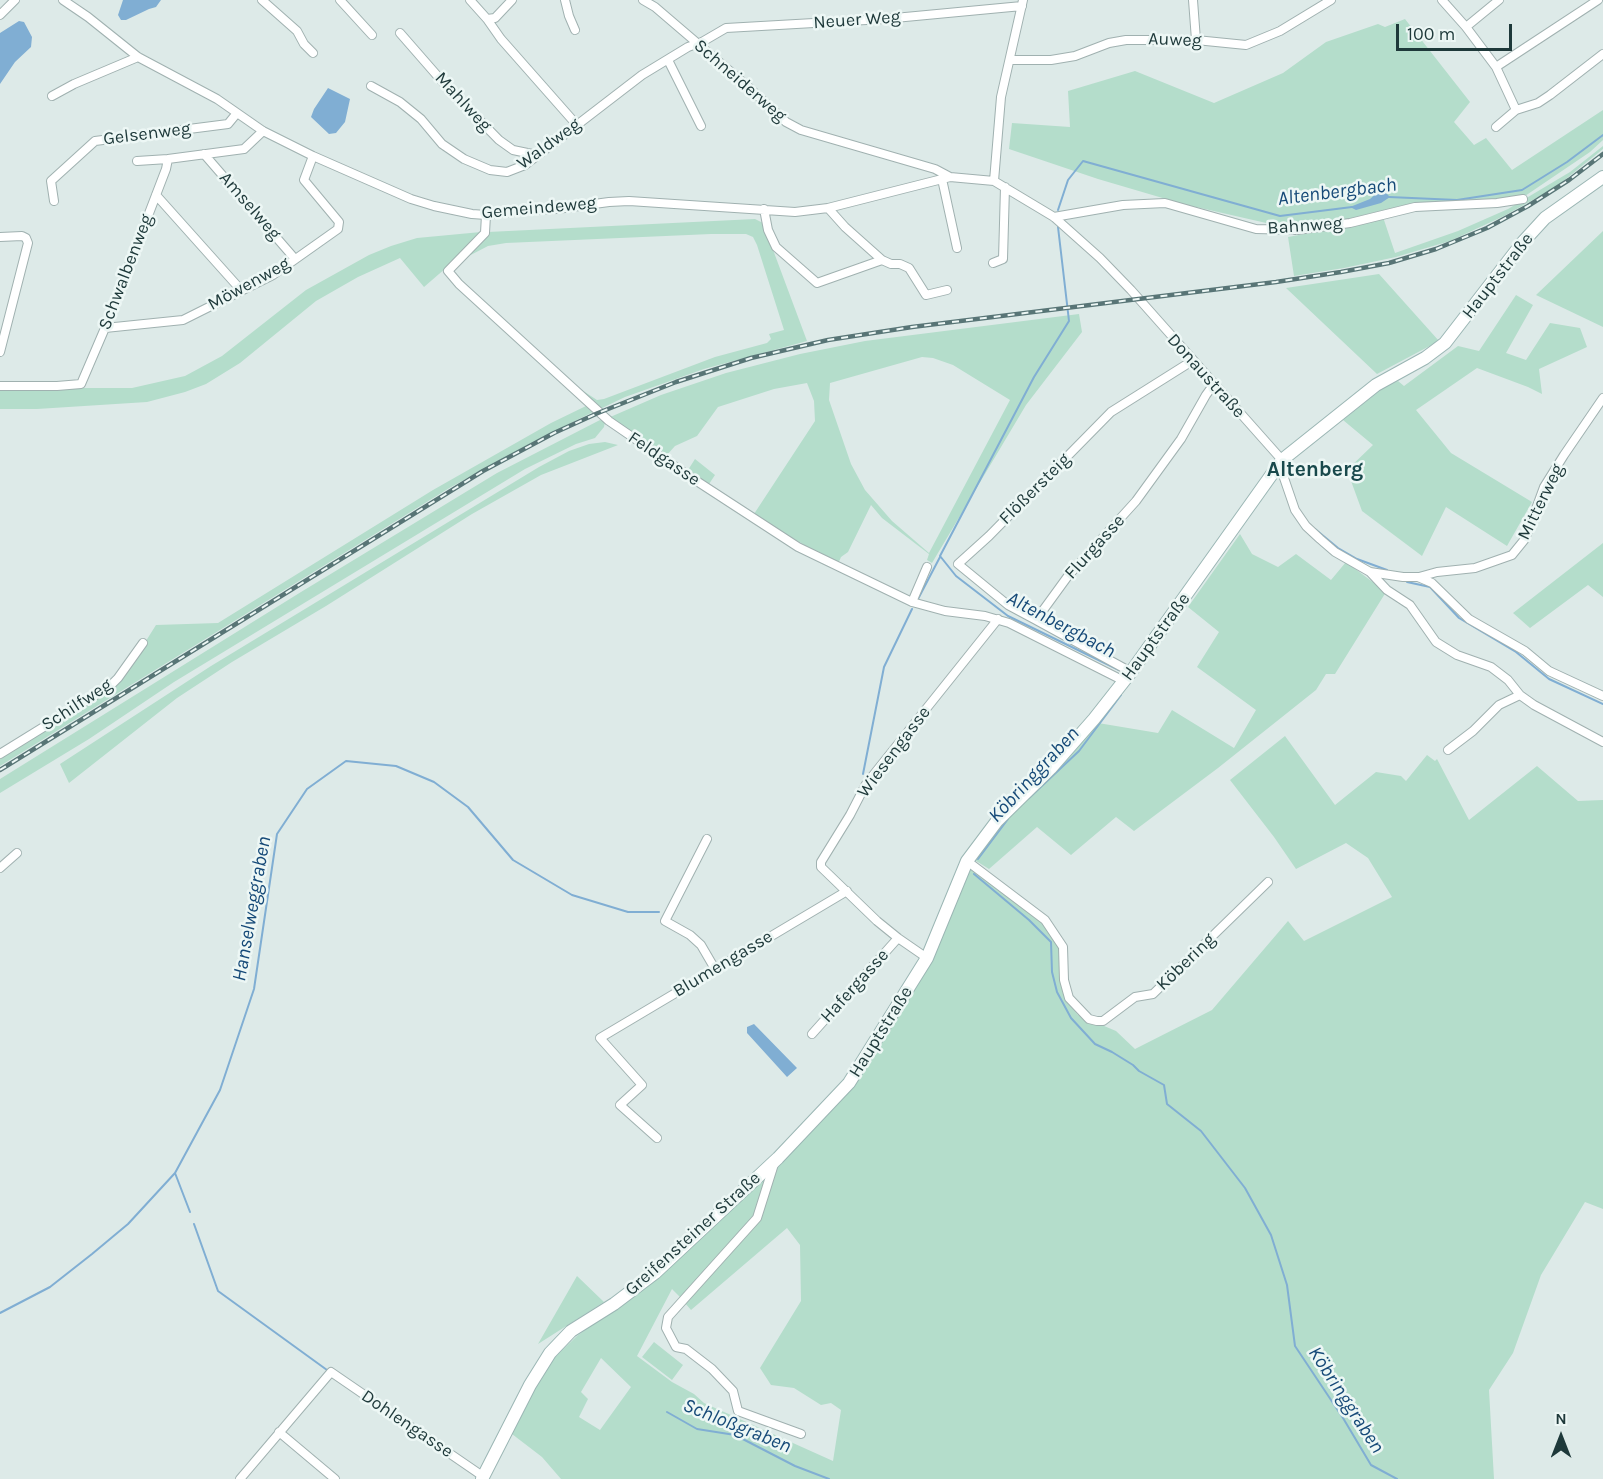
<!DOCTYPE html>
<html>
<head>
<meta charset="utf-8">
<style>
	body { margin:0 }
	#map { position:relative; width:1603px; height:1479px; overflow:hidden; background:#ddeae8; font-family:Karla,sans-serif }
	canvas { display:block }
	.north { position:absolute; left:1531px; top:1407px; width:60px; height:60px; -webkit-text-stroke:4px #edf7f5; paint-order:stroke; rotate:0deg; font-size:16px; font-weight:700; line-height:24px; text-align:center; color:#1e393a }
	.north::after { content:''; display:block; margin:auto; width:21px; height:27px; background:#1e393a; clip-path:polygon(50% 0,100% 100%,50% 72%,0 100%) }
	.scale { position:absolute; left:1396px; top:24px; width:116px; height:27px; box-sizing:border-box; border:3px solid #1e393a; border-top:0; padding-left:8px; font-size:18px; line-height:21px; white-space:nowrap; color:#1e393a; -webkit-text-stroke:4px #edf7f5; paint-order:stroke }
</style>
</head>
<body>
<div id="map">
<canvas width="1603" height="1479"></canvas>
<div class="north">N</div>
<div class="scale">100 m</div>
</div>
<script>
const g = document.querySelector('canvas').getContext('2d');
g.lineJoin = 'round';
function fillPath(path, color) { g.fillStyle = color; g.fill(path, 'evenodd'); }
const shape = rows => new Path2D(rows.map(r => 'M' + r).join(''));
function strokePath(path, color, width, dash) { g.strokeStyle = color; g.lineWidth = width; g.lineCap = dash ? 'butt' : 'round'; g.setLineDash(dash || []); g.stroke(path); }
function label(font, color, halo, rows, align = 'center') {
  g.font = font + ' Karla,sans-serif'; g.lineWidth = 5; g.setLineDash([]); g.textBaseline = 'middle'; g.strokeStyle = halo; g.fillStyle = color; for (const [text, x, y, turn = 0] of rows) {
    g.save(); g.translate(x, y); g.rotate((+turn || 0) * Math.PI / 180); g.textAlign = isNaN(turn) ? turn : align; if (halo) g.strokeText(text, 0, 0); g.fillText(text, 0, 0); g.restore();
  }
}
const green = shape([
	[1405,19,1470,102,1454,122,1474,145,1486,138,1512,170,1603,110,1603,140,1590,152,1525,196,1465,203,1404,205,1319,226,1275,225,1183,204,1098,179,1009,149,1012,123,1070,127,1068,91,1135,71,1214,103,1283,73,1326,42,1378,24,1385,27],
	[1603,146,1603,149,1556,187,1504,216,1450,241,1396,257,1344,268,1294,276,1288,237,1348,226,1383,217,1395,253,1458,231,1508,209,1570,172],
	[755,219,763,223,807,341,704,369,625,397,598,410,571,383,597,400,604,399,715,357,767,343,771,339,769,334,784,330,757,245,753,237,746,234,711,234,506,243,488,246,461,260,488,232],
	[1603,231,1603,327,1536,295],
	[481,232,454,261,424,287,400,258,358,277,316,301,240,363,206,384,185,392,147,402,37,409,0,409,0,388,132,388,185,376,222,356,306,290,369,255,391,246,417,238],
	[1379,274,1439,341,1377,374,1286,288],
	[1516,295,1533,305,1506,353,1526,360,1550,323,1580,328,1587,347,1539,369,1542,394,1528,387,1477,368,1416,410,1451,453,1532,502,1507,546,1446,507,1422,556,1362,511,1347,470,1373,445,1343,420,1383,388,1398,381,1404,386,1458,346,1479,351],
	[1079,314,1082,332,1026,405,932,563,927,560,929,554,882,518,871,505,848,552,841,557,838,564,780,531,754,514,815,421,814,401,807,383,774,389,718,407,697,436,675,446,666,456,608,418,661,395,726,373,800,354,865,341],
	[922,357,933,358,953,365,1010,400,929,553,892,521,865,490,851,464,829,400,830,383],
	[586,406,593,412,535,441,451,487,0,766,0,757,120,682,156,625,218,623,433,490,551,423],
	[600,420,605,422,604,427,595,438,576,444,525,469,174,682,89,739,0,793,0,779,301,592,497,473],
	[605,442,618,445,541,475,472,514,326,606,232,662,177,698,69,783,60,764,211,666,539,467,569,451,589,444],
	[695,459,715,475,709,484,688,470],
	[1240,534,1252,554,1278,567,1296,554,1331,580,1346,562,1386,592,1335,674,1326,674,1316,690,1218,768,1134,831,1116,817,1071,855,1037,827,989,869,973,859,1010,811,1098,723,1158,733,1172,710,1234,748,1256,710,1197,667,1219,632,1188,607],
	[1603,543,1603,597,1588,585,1530,628,1513,613],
	[1285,736,1335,805,1376,772,1401,776,1406,781,1427,755,1435,761,1437,759,1469,820,1537,766,1578,801,1603,800,1603,1209,1585,1202,1541,1275,1513,1353,1489,1390,1494,1479,561,1479,542,1457,512,1434,534,1388,553,1359,577,1336,647,1285,772,1168,755,1216,682,1299,672,1289,637,1356,672,1382,694,1394,704,1403,833,1461,841,1410,831,1403,821,1405,794,1388,771,1385,760,1368,801,1301,800,1245,787,1228,691,1310,685,1303,760,1219,778,1161,854,1084,969,865,1045,925,1061,948,1062,986,1066,1001,1078,1015,1116,1031,1135,1049,1212,1010,1288,921,1304,941,1392,897,1368,858,1346,843,1296,869,1274,837,1230,780],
	[601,1358,631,1387,600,1430,579,1417,588,1399,581,1392],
	[577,1276,604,1302,538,1344],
	[654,1342,683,1365,672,1380,642,1357]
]);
const water = shape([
	[123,0,161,0,156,7,149,9,126,20,121,20,118,15],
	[19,21,24,22,32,37,31,47,15,62,0,84,0,33],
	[328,88,350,99,345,122,336,133,329,134,311,117,314,109],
	[1377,193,1386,193,1390,197,1381,203,1356,210,1350,207,1370,199],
	[754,1024,797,1068,787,1077,747,1033,747,1027]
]);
const stream = shape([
	[1389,197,1457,200,1522,190,1567,162,1603,135],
	[1058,210,1068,180,1083,161,1280,216,1352,207],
	[1058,227,1069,321,1034,377,940,556,956,576,1008,616,1119,670],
	[1315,529,1338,548,1357,559,1387,570],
	[1407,582,1430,587,1459,618,1516,652,1549,679,1603,704],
	[918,599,940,557],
	[863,774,884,667,912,609],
	[1029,798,1079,751,1121,695],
	[978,859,1008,819],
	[974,874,1029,920,1051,942,1052,972,1057,992,1071,1018,1095,1044,1112,1052,1133,1065,1139,1071,1164,1085,1167,1104,1201,1131,1245,1188,1271,1235,1287,1285,1295,1346,1343,1418,1371,1465,1397,1479],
	[175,1173,190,1212],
	[194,1224,218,1291,327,1370],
	[0,1313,50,1287,92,1254,128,1224,175,1173,220,1090,254,989,277,834,307,789,346,761,396,766,434,782,468,807,513,860,572,895,628,912,659,912],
	[667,1412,697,1429,735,1435,795,1466,829,1479]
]);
const minor = shape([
	[63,0,88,17,138,57,217,99,263,131,313,156,411,199,434,206,472,214,486,215,526,210,557,209,609,202,629,201,795,212,828,208,950,177,994,181,1054,217,1100,258,1131,290,1282,460,1283,475,1295,510,1306,526,1320,539,1335,552,1370,572,1403,577,1418,577,1432,583,1469,619,1525,651,1549,671,1603,696],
	[262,0,297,31,304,44,313,53],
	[340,0,372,35],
	[470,0,487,19,495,18,512,0],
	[565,0,569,16,575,30],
	[643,0,655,7,745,84,786,122,801,130,935,169,950,177],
	[1193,0,1196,40],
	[1442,0,1466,27,1496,67,1516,110],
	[0,15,15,0],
	[487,19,501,39,576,124],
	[1466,27,1499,0],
	[400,33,448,88,499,140,513,150,537,155],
	[668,60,701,126],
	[1011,60,1051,60,1075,56,1109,43,1126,40,1196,40,1246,45,1280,31,1331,0],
	[1496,67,1598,0],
	[371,86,400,102,421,119,442,144,464,159,490,170,507,172,525,165,642,75,688,47,702,42,726,28,884,19,1022,6],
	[52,96,74,84,138,57],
	[1496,127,1516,110,1538,103,1550,95,1603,54],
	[204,154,295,259],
	[137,161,168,159],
	[942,179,957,248],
	[994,181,1001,97,1023,0],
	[156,195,241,290],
	[54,201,51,181,95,141,228,124,237,113],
	[828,208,845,227,882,260,891,264,900,264,909,268,926,295,947,290],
	[764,209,768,230,776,247,817,283,882,260],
	[486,215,485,233,448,271,459,284,609,421,692,478,798,547,912,602,945,611,985,616,1009,623,1124,681],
	[1054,217,1123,205,1165,203,1256,229,1297,230,1350,223,1415,207,1497,203,1523,199],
	[0,237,22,236,26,238,28,243,0,352],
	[993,263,1003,259,1005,187],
	[105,328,183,320,273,275,338,229,339,222,304,180,313,156],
	[0,386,57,386,81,384,105,328,166,169,168,159,244,149,263,131],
	[1370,572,1387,590,1410,605,1436,642,1457,655,1491,667,1508,680,1520,695,1534,705,1603,742],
	[1419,577,1437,572,1475,568,1512,555,1525,539,1544,487,1564,455,1603,398],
	[912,602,927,567],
	[1036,620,1008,605,958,564,989,536,1111,412,1192,361],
	[1131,672,1036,620,1068,576,1136,501,1181,439,1206,395,1214,384],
	[1448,750,1473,731,1499,705,1520,695],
	[0,754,110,686,118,678,143,643],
	[707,839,665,921,690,935,701,945,715,969],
	[967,861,1045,920,1063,947,1064,980,1069,998,1089,1019,1097,1021,1103,1021,1135,997,1153,994,1268,882],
	[0,868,17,853],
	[927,958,898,938,877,921,821,867,821,862,850,815,866,784,998,619],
	[812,1034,898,938],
	[657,1138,620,1105,642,1085,600,1038,847,891],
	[774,1164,757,1218,668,1317,666,1328,676,1347,686,1349,712,1369,733,1391,738,1411,801,1434],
	[279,1432,335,1479],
	[240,1479,331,1372,484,1477]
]);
const secondary = shape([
	[482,1479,530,1385,550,1353,571,1331,614,1304,655,1273,778,1158,849,1083,927,958,967,861,997,821,1051,768,1094,719,1131,672,1282,460,1376,385,1425,358,1445,343,1523,242,1545,218,1603,177]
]);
const rail = shape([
	[0,770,483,471,554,433,598,413,676,382,751,358,828,340,912,327,1276,282,1341,272,1389,263,1436,249,1487,228,1528,206,1569,180,1603,154]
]);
const streetNames = [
	["Neuer Weg",857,20,-4],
	["Auweg",1175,40,2],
	["Schneiderweg",740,81,41],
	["Mahlweg",463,102,47],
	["Gelsenweg",147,134,-7],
	["Waldweg",549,144,-36],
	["Amselweg",250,206,49],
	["Gemeindeweg",539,208,-5],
	["Bahnweg",1305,226,-4],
	["Schwalbenweg",126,272,-69],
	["Hauptstraße",1498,276,-52],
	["Möwenweg",249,284,-29],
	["Donaustraße",1206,376,48],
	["Feldgasse",664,459,34],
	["Flößersteig",1035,489,-45],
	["Mitterweg",1541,502,-64],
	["Flurgasse",1095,547,-48],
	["Hauptstraße",1156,637,-54],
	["Schilfweg",77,705,-33],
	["Wiesengasse",894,752,-53],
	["Köbering",1186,962,-44],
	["Blumengasse",723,964,-31],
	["Hafergasse",855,986,-48],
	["Hauptstraße",881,1032,-58],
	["Greifensteiner Straße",693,1234,-42],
	["Dohlengasse",407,1424,34]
];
const waterNames = [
	["Altenbergbach",1337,192,-7],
	["Altenbergbach",1061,625,28],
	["Köbringgraben",1034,775,-47],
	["Hanselweggraben",252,909,-80],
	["Köbringgraben",1346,1400,57],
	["Schloßgraben",737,1426,22]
];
const quarterNames = [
	["Altenberg",1315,470]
];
fillPath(green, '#b4ddcb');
fillPath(water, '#80aed3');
strokePath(stream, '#80aed3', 2);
strokePath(minor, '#a0b1b0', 10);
strokePath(secondary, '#9bb6b4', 14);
strokePath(minor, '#fff', 8);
strokePath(secondary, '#fff', 12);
strokePath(rail, '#587576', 4.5);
strokePath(rail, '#edf7f5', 2, [7]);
label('18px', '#1e393a', '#edf7f5', streetNames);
label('italic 20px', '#164a78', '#edf7f5', waterNames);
label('bold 21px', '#19494c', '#edf7f5', quarterNames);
</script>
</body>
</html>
